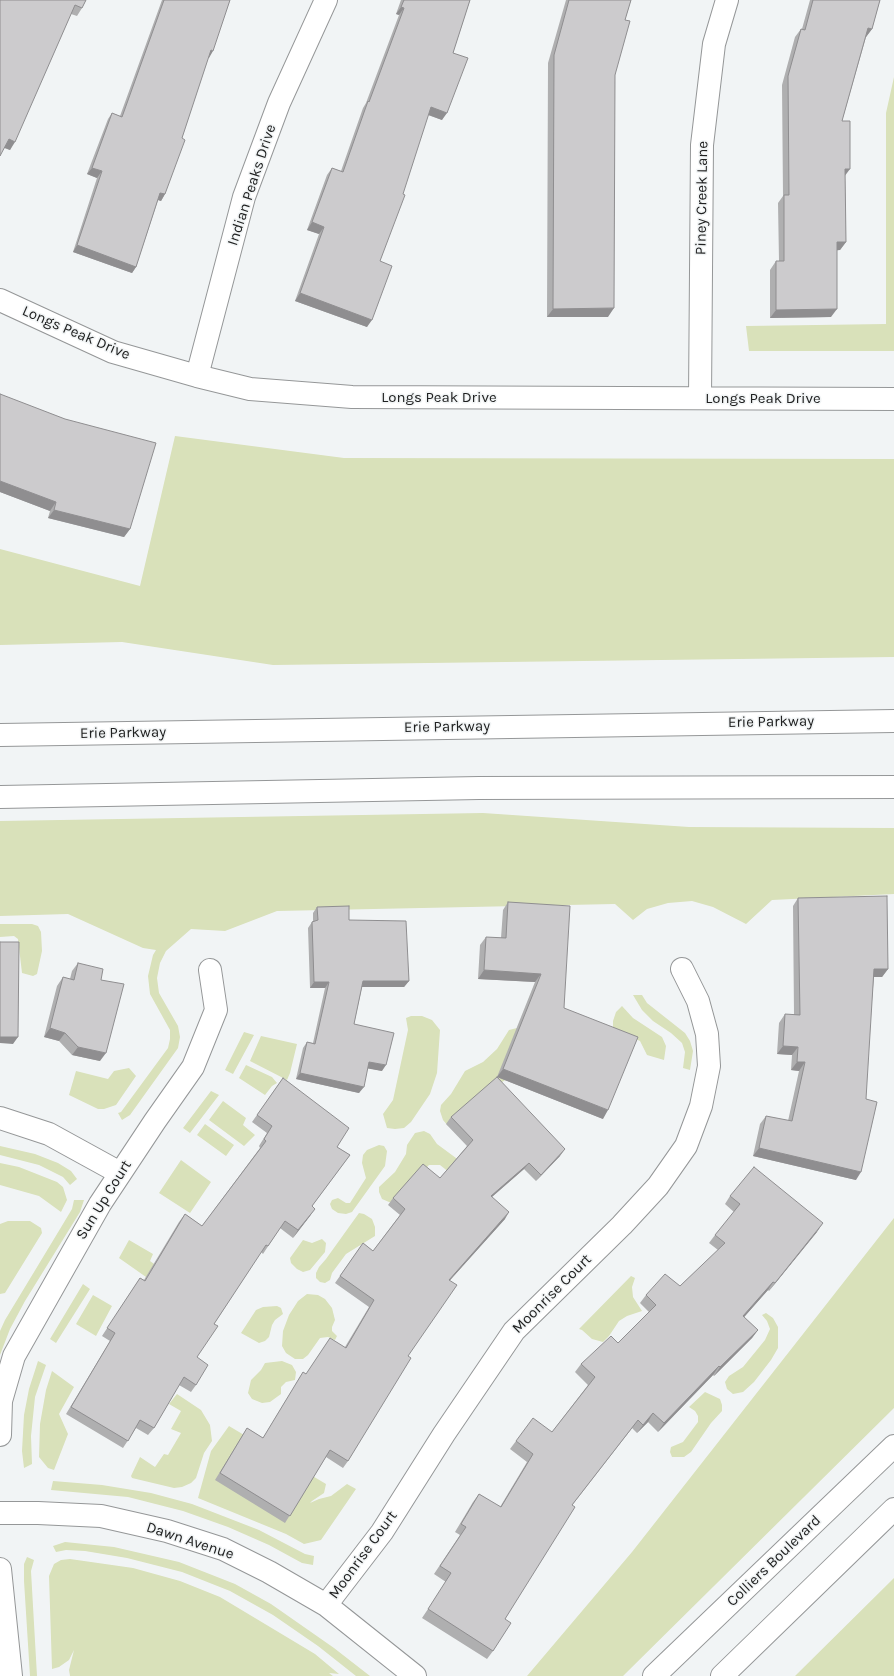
<!DOCTYPE html>
<html>
<head>
<meta charset="utf-8">
<style>
	body { margin:0 }
	canvas { display:block; background:#f1f4f5 }
</style>
</head>
<body>
<canvas width="894" height="1676"></canvas>
<script>
const g = document.querySelector('canvas').getContext('2d');
g.lineJoin = 'round';
function fillPath(path, color) { g.fillStyle = color; g.fill(path, 'evenodd'); }
const shape = rows => new Path2D(rows.map(r => 'M' + r).join(''));
function strokePath(path, color, width, dash) { g.strokeStyle = color; g.lineWidth = width; g.lineCap = dash ? 'butt' : 'round'; g.setLineDash(dash || []); g.stroke(path); }
function label(font, color, halo, rows, align = 'center') {
  g.font = font + ' Karla,sans-serif'; g.lineWidth = 3; g.setLineDash([]); g.textBaseline = 'middle'; g.strokeStyle = halo; g.fillStyle = color; for (const [text, x, y, turn = 0] of rows) {
    g.save(); g.translate(x, y); g.rotate((+turn || 0) * Math.PI / 180); g.textAlign = isNaN(turn) ? turn : align; if (halo) g.strokeText(text, 0, 0); g.fillText(text, 0, 0); g.restore();
  }
}
const green = shape([
	[894,77,894,351,749,351,746,326,886,324,886,113],
	[175,436,344,458,894,459,894,657,273,665,122,642,0,645,0,549,140,586],
	[483,813,689,827,894,828,894,894,772,900,746,924,713,907,692,901,668,903,647,909,633,920,615,904,277,911,225,931,191,929,166,951,160,963,157,978,159,993,178,1026,180,1037,178,1048,130,1115,122,1120,118,1113,121,1112,168,1048,170,1039,170,1030,150,994,148,976,153,955,156,950,143,948,68,914,0,916,0,821],
	[0,924,32,924,38,926,41,932,42,951,37,974,33,976,22,973,18,939,14,936,0,937],
	[633,995,642,995,647,1003,685,1033,690,1041,693,1051,690,1070,683,1068,685,1052,682,1043,671,1033,653,1021,642,1010],
	[622,1006,633,1018,662,1037,666,1046,664,1060,647,1055,640,1041,613,1029,613,1021,616,1012],
	[411,1016,422,1016,432,1020,440,1030,437,1073,430,1094,411,1122,404,1128,395,1129,387,1128,383,1114,393,1100,408,1030,406,1018],
	[525,1026,526,1068,497,1085,448,1126,443,1120,440,1111,441,1105,451,1094,465,1071,483,1062,497,1049,509,1030],
	[244,1032,254,1035,233,1074,225,1070],
	[261,1036,297,1044,290,1073,287,1080,250,1061],
	[246,1065,272,1077,277,1083,272,1086,265,1095,239,1078],
	[129,1068,136,1076,116,1105,104,1109,98,1109,69,1095,76,1071,108,1079,114,1071],
	[211,1091,219,1095,190,1133,183,1128],
	[223,1101,246,1118,243,1125,255,1135,244,1146,209,1120],
	[205,1124,234,1145,226,1156,197,1135],
	[424,1131,430,1134,437,1144,456,1158,459,1165,450,1173,440,1165,429,1165,416,1178,398,1203,389,1202,382,1199,379,1192,379,1187,395,1172,406,1154,407,1145,415,1133],
	[379,1145,384,1146,387,1151,385,1166,352,1212,346,1214,338,1213,332,1209,330,1204,332,1200,338,1198,346,1203,350,1203,366,1178,362,1163,363,1155,367,1150],
	[0,1146,35,1154,58,1163,71,1171,77,1179,70,1185,63,1177,39,1165,0,1155],
	[181,1160,211,1182,190,1213,159,1193],
	[0,1163,19,1167,57,1182,63,1187,67,1200,61,1212,39,1196,0,1185],
	[74,1200,84,1200,80,1212,25,1301,10,1329,0,1355,0,1331,5,1320,60,1229,72,1209],
	[359,1213,364,1214,372,1219,375,1227,375,1236,346,1254,332,1273,330,1280,325,1283,320,1282,316,1278,316,1273,319,1267,326,1259],
	[894,1218,894,1408,623,1676,527,1676,632,1552],
	[8,1221,30,1221,41,1228,42,1233,5,1293,0,1294,0,1224],
	[322,1239,326,1243,325,1252,310,1270,303,1272,297,1269,291,1263,290,1258,303,1240,312,1243],
	[129,1240,153,1254,150,1261,164,1271,156,1284,119,1258],
	[631,1276,635,1278,632,1287,633,1297,642,1311,627,1316,619,1321,609,1336,603,1342,592,1339,582,1330,579,1329],
	[83,1284,90,1289,56,1343,50,1339],
	[307,1294,318,1295,325,1299,332,1308,335,1320,332,1327,332,1331,337,1336,335,1340,328,1337,320,1338,308,1355,303,1359,295,1359,286,1353,282,1346,283,1331,289,1315,298,1301],
	[93,1295,112,1306,96,1336,76,1324],
	[277,1306,281,1308,283,1314,275,1320,272,1325,269,1337,265,1341,259,1343,241,1333,256,1310,263,1307],
	[766,1313,773,1318,778,1327,778,1348,771,1360,754,1382,743,1392,733,1394,727,1389,725,1382,729,1376,743,1367,765,1340,770,1329,767,1321,762,1315],
	[38,1361,46,1365,35,1397,31,1436,32,1464,24,1468,22,1451,24,1415,29,1389],
	[282,1361,292,1365,296,1372,295,1380,286,1382,281,1387,281,1394,270,1402,262,1403,252,1399,248,1393,251,1380,261,1370,265,1363],
	[52,1371,74,1387,59,1414,68,1434,54,1470,48,1468,39,1457,40,1424,46,1390],
	[705,1392,720,1399,722,1405,722,1411,711,1423,691,1452,684,1457,672,1457,670,1452,671,1447,683,1442,698,1422,698,1416,695,1411,689,1407],
	[177,1394,201,1410,210,1425,212,1441,204,1453,196,1478,191,1483,182,1487,174,1488,132,1478,131,1476,140,1457,155,1467,164,1454,168,1455,181,1433,171,1429,181,1411,169,1404],
	[229,1426,326,1484,324,1493,312,1501,310,1503,319,1499,331,1496,347,1484,356,1489,321,1540,304,1544,286,1534,198,1498,211,1451],
	[53,1481,102,1485,151,1493,192,1504,259,1530,305,1554,314,1556,313,1565,302,1563,269,1545,228,1527,183,1511,128,1497,51,1490],
	[65,1542,114,1547,179,1562,235,1584,271,1604,334,1648,370,1676,356,1676,318,1646,273,1615,230,1591,182,1572,127,1558,85,1551,66,1550,56,1552,53,1546],
	[27,1557,34,1560,31,1571,37,1676,30,1676,24,1581,24,1564],
	[70,1559,133,1568,180,1581,220,1597,315,1654,339,1674,329,1673,333,1676,70,1676,69,1670,74,1650,69,1660,59,1667,52,1669,49,1576,54,1564,61,1560],
	[894,1578,894,1676,795,1676]
]);
const street = shape([
	[0,300,113,352,197,376,250,389,352,397,894,399],
	[197,376,244,197,279,103,326,0],
	[700,398,702,145,714,44,727,0],
	[0,1118,49,1134,120,1173],
	[0,1435,1,1401,14,1356,100,1204,155,1121,193,1067,216,1010,210,970],
	[0,1513,38,1513,101,1516,167,1531,223,1549,269,1572,326,1605,415,1676],
	[0,1569,11,1676],
	[326,1605,382,1532,444,1434,514,1331,622,1225,658,1186,686,1146,701,1106,709,1066,707,1034,698,1001,682,969]
]);
const secondary = shape([
	[0,735,894,721],
	[0,797,479,788,894,787],
	[654,1676,894,1446],
	[722,1676,894,1509]
]);
const wall = shape([
	[0,0,86,0,82,8,77,16,71,14,10,150,4,148],
	[162,0,230,0,208,58,182,138,165,194,161,201,158,200,136,267,132,273,73,252,97,178,87,174,108,119,112,113,120,116],
	[401,0,470,0,453,53,442,120,428,115,380,261,367,327,295,301,319,234,307,230,327,175,332,168,341,171,363,108,366,103,399,15,396,14],
	[566,0,631,0,625,20,615,75,608,317,547,317,548,63],
	[810,0,880,0,872,29,866,37,842,121,845,176,846,242,840,250,837,250,831,317,770,318,770,270,776,261,779,261,778,203,783,196,782,85,795,37,801,29,802,29],
	[0,394,130,529,124,537,48,518,50,511,0,492],
	[798,898,888,969,882,977,874,977,856,1180,753,1156,760,1124,766,1116,788,1121,799,1071,791,1070,792,1055,777,1054,779,1023,785,1014,794,1015,793,906],
	[508,902,564,1008,603,1119,497,1077,535,982,478,979,480,945,486,937,501,938,503,910],
	[317,907,349,920,409,981,404,987,362,987,354,1024,382,1071,368,1068,359,1093,296,1079,303,1048,307,1042,313,1043,325,988,310,988,308,928,312,922,313,921,313,913],
	[78,963,101,980,100,1061,72,1055,59,1041,44,1037,57,986,63,977,70,979,72,971],
	[283,1078,337,1147,350,1155,312,1206,310,1216,293,1238,280,1228,263,1254,261,1252,214,1324,197,1357,196,1385,191,1392,179,1385,154,1428,148,1435,136,1428,123,1448,66,1414,110,1341,102,1336,140,1278,144,1280,179,1222,185,1214,202,1226,260,1148,259,1146,267,1133,252,1122],
	[451,1117,560,1156,536,1181,524,1169,492,1197,505,1219,450,1280,348,1461,343,1468,326,1457,285,1523,215,1480,247,1428,263,1438,303,1372,306,1374,345,1347,369,1307,335,1283,363,1243,373,1251,400,1215,388,1205,393,1198,440,1178,467,1146,446,1124],
	[730,1196,817,1232,769,1291,768,1290,744,1317,758,1330,752,1338,714,1376,713,1375,658,1432,648,1422,637,1433,632,1428,572,1505,505,1619,493,1651,487,1659,422,1618,446,1582,434,1574,460,1535,455,1532,473,1502,479,1494,500,1507,527,1462,510,1449,516,1441,552,1432,588,1385,575,1372,581,1364,618,1343,649,1312,640,1303,646,1295,680,1286,718,1250,709,1243,715,1235,734,1212,725,1204]
]);
const shadedWall = shape([
	[401,7,404,8,399,15,396,14],
	[868,28,872,29,866,37,862,36],
	[211,50,213,51,209,58,206,57],
	[431,107,447,113,442,120,426,114],
	[9,139,15,142,10,150,3,147],
	[92,168,102,171,97,178,87,174],
	[845,169,850,169,844,177],
	[160,193,165,194,161,201,155,199],
	[312,222,324,227,319,234,307,230],
	[837,242,846,242,840,250,831,251],
	[77,245,136,267,132,273,73,252],
	[300,293,372,320,367,327,295,301],
	[614,308,608,317,547,317,553,309],
	[837,309,831,317,770,318,776,310],
	[0,481,56,502,50,511,0,492],
	[54,510,130,529,124,537,48,518],
	[874,969,888,969,882,977,868,977],
	[484,970,541,974,535,982,478,979],
	[363,981,409,981,404,987,359,987],
	[314,982,329,982,325,988,310,988],
	[50,1028,65,1033,59,1041,44,1037],
	[0,1037,18,1037,13,1044,0,1043],
	[783,1046,798,1047,792,1055,777,1054],
	[78,1047,106,1053,100,1061,72,1055],
	[369,1062,386,1065,382,1071,365,1068],
	[797,1062,805,1062,799,1071,791,1070],
	[503,1069,608,1110,603,1119,497,1077],
	[300,1073,364,1087,359,1093,296,1079],
	[759,1148,861,1172,856,1180,753,1156],
	[565,1149,560,1156,536,1181,541,1175],
	[529,1163,524,1169,486,1202,491,1196],
	[315,1209,310,1216,293,1238,298,1230],
	[509,1212,505,1219,444,1287,449,1280],
	[823,1223,817,1232,769,1291,775,1283],
	[773,1282,768,1290,738,1324,743,1316],
	[758,1330,752,1338,714,1376,720,1367],
	[719,1366,713,1375,658,1432,664,1423],
	[653,1413,648,1422,637,1433,643,1425],
	[638,1420,632,1428,566,1513,572,1505]
]);
const building = shape([
	[0,0,86,0,82,8,75,5,15,142,9,139,0,156,0,0],
	[164,0,230,0,213,51,211,50,182,138,185,140,165,194,160,193,136,267,77,245,102,171,92,168,112,113,122,117,164,0],
	[404,0,470,0,453,53,468,58,447,113,431,107,403,194,405,195,380,261,392,266,372,320,300,293,324,227,312,222,332,168,343,172,368,101,369,102,404,8,401,7,404,0],
	[569,0,631,0,625,20,630,21,615,75,614,308,553,309,554,55,569,0],
	[813,0,880,0,872,29,868,28,842,121,850,121,850,169,845,169,846,242,837,242,837,309,776,310,776,261,784,261,784,195,789,195,788,76,801,29,805,30,813,0],
	[0,394,65,419,156,443,130,529,54,510,56,502,0,481,0,394],
	[887,896,888,969,874,969,866,1099,877,1102,861,1172,759,1148,766,1116,792,1121,805,1062,797,1062,798,1047,783,1046,785,1014,800,1015,798,898,887,896],
	[508,902,570,906,564,1008,638,1037,608,1110,503,1069,541,974,484,970,486,937,506,938,508,902],
	[349,906,349,920,406,921,409,981,363,981,354,1024,394,1033,386,1065,369,1062,364,1087,300,1073,307,1042,315,1044,329,982,314,982,312,922,318,920,317,907,349,906],
	[0,942,19,942,18,1037,0,1037,0,942],
	[78,963,103,969,101,980,124,984,106,1053,78,1047,65,1033,50,1028,63,977,74,980,78,963],
	[497,1077,565,1149,541,1175,529,1163,491,1196,509,1212,449,1280,457,1285,408,1356,411,1358,348,1461,330,1450,290,1516,220,1473,247,1428,263,1438,303,1372,306,1374,330,1338,346,1348,374,1300,340,1276,363,1243,373,1251,405,1209,393,1198,423,1164,440,1178,473,1140,451,1117,497,1077],
	[283,1078,349,1128,337,1147,350,1155,312,1206,315,1209,298,1230,285,1221,268,1246,266,1245,214,1324,218,1326,197,1357,208,1365,196,1385,184,1377,154,1428,140,1420,128,1441,71,1407,115,1333,107,1328,140,1278,145,1281,185,1214,202,1226,266,1141,264,1139,272,1126,257,1115,283,1078],
	[754,1167,823,1223,775,1283,773,1282,743,1316,758,1330,720,1367,719,1366,664,1423,653,1413,643,1425,638,1420,572,1505,575,1507,505,1619,511,1623,493,1651,428,1609,451,1573,440,1566,466,1527,461,1524,479,1494,501,1507,533,1454,516,1441,533,1418,552,1432,595,1377,581,1364,611,1336,618,1343,656,1305,646,1295,665,1274,680,1286,725,1243,715,1235,740,1204,730,1196,754,1167]
]);
const streetNames = [
	["Indian Peaks Drive",252,185,-72],
	["Piney Creek Lane",702,198,-89],
	["Longs Peak Drive",76,333,23],
	["Longs Peak Drive",439,398],
	["Longs Peak Drive",763,399],
	["Erie Parkway",771,722,-1],
	["Erie Parkway",447,727,-1],
	["Erie Parkway",123,733,-1],
	["Sun Up Court",104,1200,-58],
	["Moonrise Court",552,1294,-45],
	["Dawn Avenue",190,1541,18],
	["Moonrise Court",363,1555,-54],
	["Colliers Boulevard",774,1561,-44]
];
fillPath(green, '#d9e1ba');
strokePath(street, '#959798', 24);
strokePath(secondary, '#959798', 24);
strokePath(street, '#fff', 22);
strokePath(secondary, '#fff', 22);
fillPath(wall, '#afafb0');
fillPath(shadedWall, '#8f8e90');
fillPath(building, '#cccbcd');
strokePath(building, '#8f8e90', 1);
label('15px', '#202121', '#f1f4f5', streetNames);
</script>
</body>
</html>
